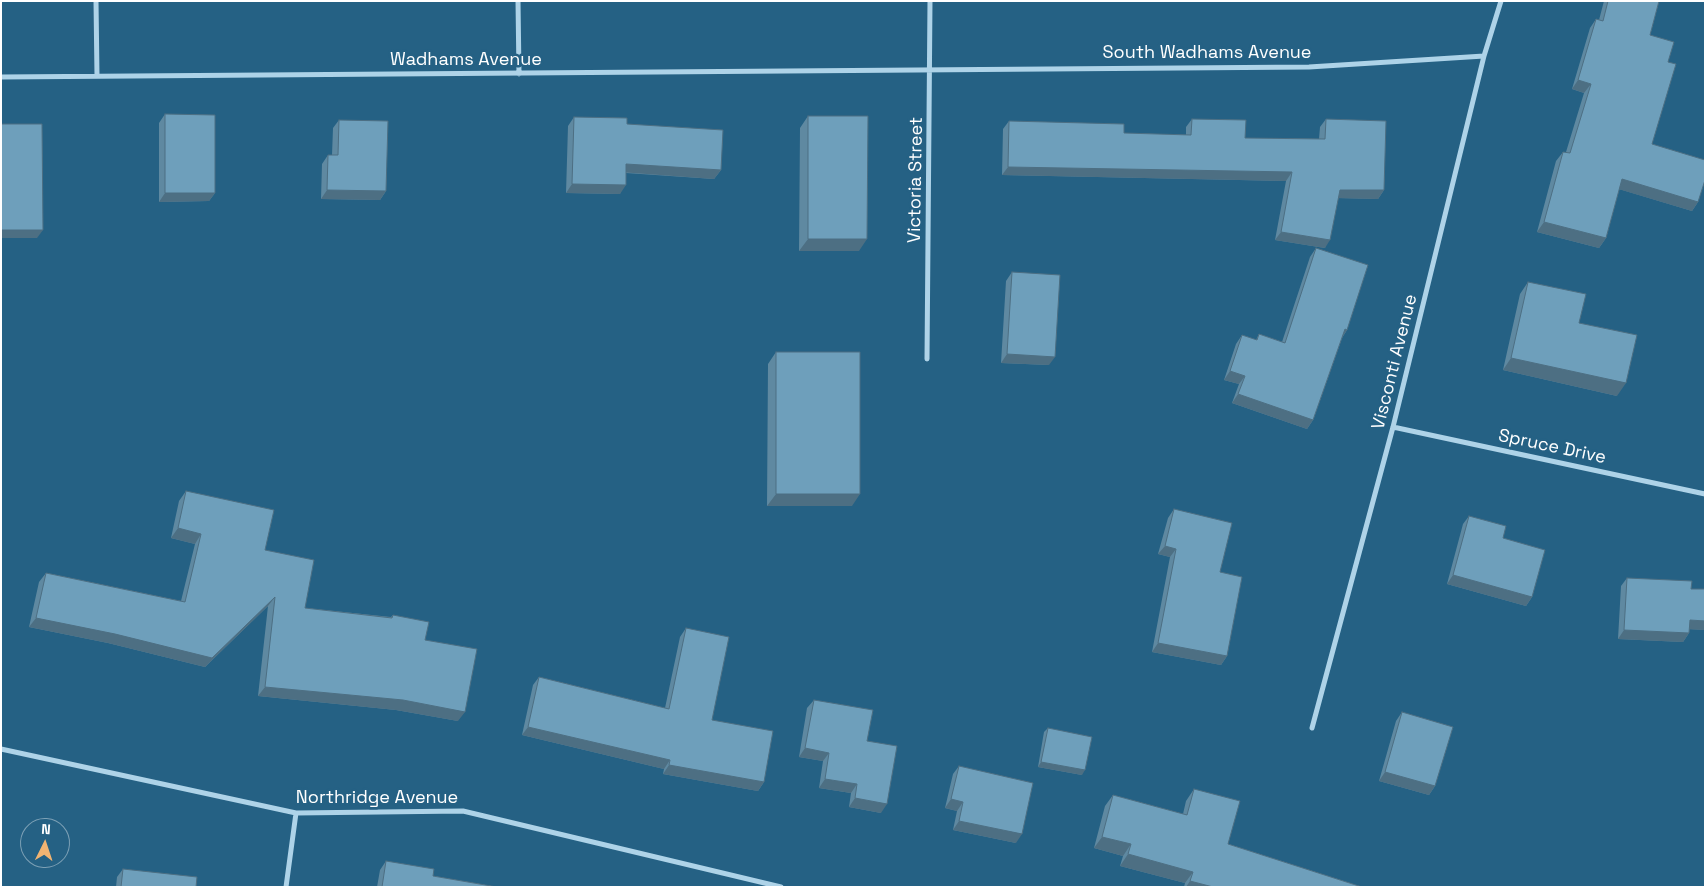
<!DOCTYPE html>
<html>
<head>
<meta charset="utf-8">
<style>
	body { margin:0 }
	#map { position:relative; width:1706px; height:888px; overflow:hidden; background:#256184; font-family:"Space Grotesk",sans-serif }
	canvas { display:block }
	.frame { position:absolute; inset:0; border:2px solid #fff; pointer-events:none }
	.north { position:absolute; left:20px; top:818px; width:50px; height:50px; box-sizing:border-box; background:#256184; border:1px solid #7ca0b5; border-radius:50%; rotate:4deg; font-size:14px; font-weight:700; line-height:20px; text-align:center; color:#fff }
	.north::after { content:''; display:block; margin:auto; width:18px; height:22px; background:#f1b472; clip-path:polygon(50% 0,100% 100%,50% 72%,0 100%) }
</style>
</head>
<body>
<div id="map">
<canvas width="1706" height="888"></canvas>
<div class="frame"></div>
<div class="north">N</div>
</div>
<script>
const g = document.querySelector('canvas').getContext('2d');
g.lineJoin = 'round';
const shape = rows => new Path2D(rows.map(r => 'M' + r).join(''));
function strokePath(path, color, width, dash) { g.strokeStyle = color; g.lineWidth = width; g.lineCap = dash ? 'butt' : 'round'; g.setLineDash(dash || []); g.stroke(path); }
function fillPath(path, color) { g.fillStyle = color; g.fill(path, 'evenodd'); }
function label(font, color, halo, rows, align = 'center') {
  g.font = font + ' "Space Grotesk",sans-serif'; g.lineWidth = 5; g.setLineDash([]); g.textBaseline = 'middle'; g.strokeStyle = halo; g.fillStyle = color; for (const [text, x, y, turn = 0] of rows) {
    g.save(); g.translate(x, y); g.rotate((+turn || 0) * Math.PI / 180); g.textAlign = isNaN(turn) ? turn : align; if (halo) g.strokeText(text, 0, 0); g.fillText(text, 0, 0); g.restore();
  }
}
const street = shape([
	[96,1,97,76],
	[518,1,519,74],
	[1,77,1309,67,1484,56],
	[927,359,930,1],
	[1393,427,1705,494],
	[1312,728,1393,427,1484,56,1501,1],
	[1,749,296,813,463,811,781,887],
	[286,887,296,813]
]);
const wall = shape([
	[1604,1,1659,1,1650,35,1668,62,1652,144,1698,202,1692,211,1619,189,1606,238,1599,248,1537,232,1556,161,1563,152,1566,152,1584,93,1572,89,1590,28,1596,19,1599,20],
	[165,114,215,193,209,201,159,202,159,123],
	[808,116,859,251,799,251,800,128],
	[574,117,627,124,721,170,714,179,626,173,620,194,566,193,568,126],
	[1192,119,1245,138,1319,139,1320,127,1326,119,1384,190,1378,199,1338,198,1325,248,1275,240,1286,181,1002,175,1003,129,1009,121,1124,133,1186,135,1186,127],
	[339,120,386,191,380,200,321,199,322,164,328,155,332,155,333,128],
	[1316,248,1347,330,1342,338,1313,420,1307,429,1232,403,1239,384,1224,380,1236,344,1242,335,1256,340,1259,334,1282,342,1310,257],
	[1012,272,1049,365,1001,363,1006,281],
	[1528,282,1579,323,1617,396,1503,370,1520,294],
	[776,352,852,506,767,506,768,364],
	[186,491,265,550,305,608,391,617,393,615,425,640,458,721,396,710,258,696,268,606,205,667,108,643,29,627,39,582,46,573,181,601,195,544,171,538,179,501],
	[1174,509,1220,572,1227,656,1221,665,1152,652,1170,557,1158,554,1168,518],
	[1469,516,1503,538,1532,597,1526,606,1447,584,1463,524],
	[1627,578,1691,589,1705,630,1689,629,1689,633,1683,642,1618,639,1621,586],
	[686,628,712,720,764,782,758,791,663,774,664,769,522,735,533,685,539,677,665,708,680,637],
	[814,700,867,741,881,813,849,807,851,793,819,788,823,761,799,757,807,708],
	[1402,712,1435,786,1429,795,1379,781,1396,721],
	[1048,728,1082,775,1038,767,1044,732],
	[959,766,1016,843,953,830,957,811,945,808,953,774],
	[1194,789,1228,844,1362,887,1184,887,1185,883,1120,866,1123,856,1094,848,1105,806,1113,795,1183,814,1186,801],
	[386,861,433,876,497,887,377,887,380,870],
	[123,869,196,887,116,887,117,877]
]);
const shadedWall = shape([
	[1578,80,1591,84,1584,93,1572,89],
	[626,164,721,170,714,179,620,172],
	[1008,167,1292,172,1286,181,1002,175],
	[1622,179,1698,202,1692,211,1615,188],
	[572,184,626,185,620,194,566,193],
	[327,190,386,191,380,200,321,199],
	[1340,190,1384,190,1378,199,1334,198],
	[165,193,215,193,209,201,159,202],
	[1544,222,1606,238,1599,248,1537,232],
	[1,230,43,230,37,238,1,238],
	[1281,232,1330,240,1325,248,1275,240],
	[808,239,867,239,859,251,799,251],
	[1345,329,1347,330,1341,339],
	[1007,354,1055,357,1049,365,1001,363],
	[1511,358,1626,383,1617,396,1503,370],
	[1230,371,1245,376,1239,384,1224,380],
	[1238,394,1313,420,1307,429,1232,403],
	[776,494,860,494,852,506,767,506],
	[178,528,201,534,195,544,171,538],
	[1165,546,1176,549,1170,557,1158,554],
	[1453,575,1532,597,1526,606,1447,584],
	[275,597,268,606,205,667,108,643,29,627,36,618],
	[1690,620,1705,621,1705,630,1683,629],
	[1624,630,1689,633,1683,642,1618,639],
	[1158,643,1227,656,1221,665,1152,652],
	[265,687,403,700,465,712,458,721,396,710,258,696],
	[528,727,670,760,664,769,522,735],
	[805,748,829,753,823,761,799,757],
	[1041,762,1085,770,1082,775,1038,767],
	[669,765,764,782,758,791,663,774],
	[1385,772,1435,786,1429,795,1379,781],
	[825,779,857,784,851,793,819,788],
	[855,798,887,804,881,813,849,807],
	[951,799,963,802,957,811,945,808],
	[959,821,1022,834,1016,843,953,830],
	[1102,837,1131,844,1123,856,1094,848],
	[1128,854,1193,872,1185,883,1120,866],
	[1190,881,1213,887,1186,887]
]);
const building = shape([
	[1608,1,1659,1,1650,35,1674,42,1668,62,1676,64,1652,144,1705,160,1705,180,1698,202,1622,179,1606,238,1544,222,1563,152,1570,153,1591,84,1578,80,1596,19,1603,21,1608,1],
	[165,114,215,115,215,193,165,193,165,114],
	[808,116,868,116,867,239,808,239,808,116],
	[574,117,627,118,627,124,723,130,721,170,626,164,626,185,572,184,574,117],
	[1192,119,1246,120,1245,138,1325,139,1326,119,1386,121,1384,190,1340,190,1330,240,1281,232,1292,172,1008,167,1009,121,1124,124,1124,133,1191,135,1192,119],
	[339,120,388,121,386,191,327,190,328,155,338,155,339,120],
	[1,124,42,124,43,230,1,230,1,124],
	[1316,248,1368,265,1347,330,1345,329,1313,420,1238,394,1245,376,1230,371,1242,335,1257,340,1259,334,1285,343,1316,248],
	[1012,272,1060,275,1055,357,1007,354,1012,272],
	[1528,282,1586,294,1579,323,1637,335,1626,383,1511,358,1528,282],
	[776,352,860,352,860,494,776,494,776,352],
	[186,491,274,510,265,550,314,560,305,608,392,618,393,615,429,622,425,640,477,649,465,712,403,700,265,687,275,597,212,658,115,634,36,618,46,573,185,602,201,534,178,528,186,491],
	[1174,509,1232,523,1220,572,1242,577,1227,656,1158,643,1176,549,1165,546,1174,509],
	[1469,516,1506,526,1503,538,1545,550,1532,597,1453,575,1469,516],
	[1627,578,1692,581,1691,589,1705,589,1705,621,1690,620,1689,633,1624,630,1627,578],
	[686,628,729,637,712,720,773,731,764,782,669,765,670,760,528,727,539,677,669,709,686,628],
	[814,700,873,710,867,741,897,746,887,804,855,798,857,784,825,779,829,753,805,748,814,700],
	[1402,712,1453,727,1435,786,1385,772,1402,712],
	[1048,728,1092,737,1085,770,1041,762,1048,728],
	[959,766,1033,783,1022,834,959,821,963,802,951,799,959,766],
	[1194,789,1240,801,1228,844,1362,887,1213,887,1190,881,1193,872,1128,854,1131,844,1102,837,1113,795,1187,815,1194,789],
	[386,861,434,869,433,876,497,887,382,887,386,861],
	[123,869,197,877,196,887,121,887,123,869]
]);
const streetNames = [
	["South Wadhams Avenue",1207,53],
	["Wadhams Avenue",466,60],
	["Victoria Street",916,180,-89],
	["Visconti Avenue",1395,362,-76],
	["Spruce Drive",1552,447,12],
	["Northridge Avenue",377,798]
];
strokePath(street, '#aed3e8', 5);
fillPath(wall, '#5f89a1');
fillPath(shadedWall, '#4d6f83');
fillPath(building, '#6e9fbb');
strokePath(building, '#4d6f83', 1);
label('18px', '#fff', '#256184', streetNames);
</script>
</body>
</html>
